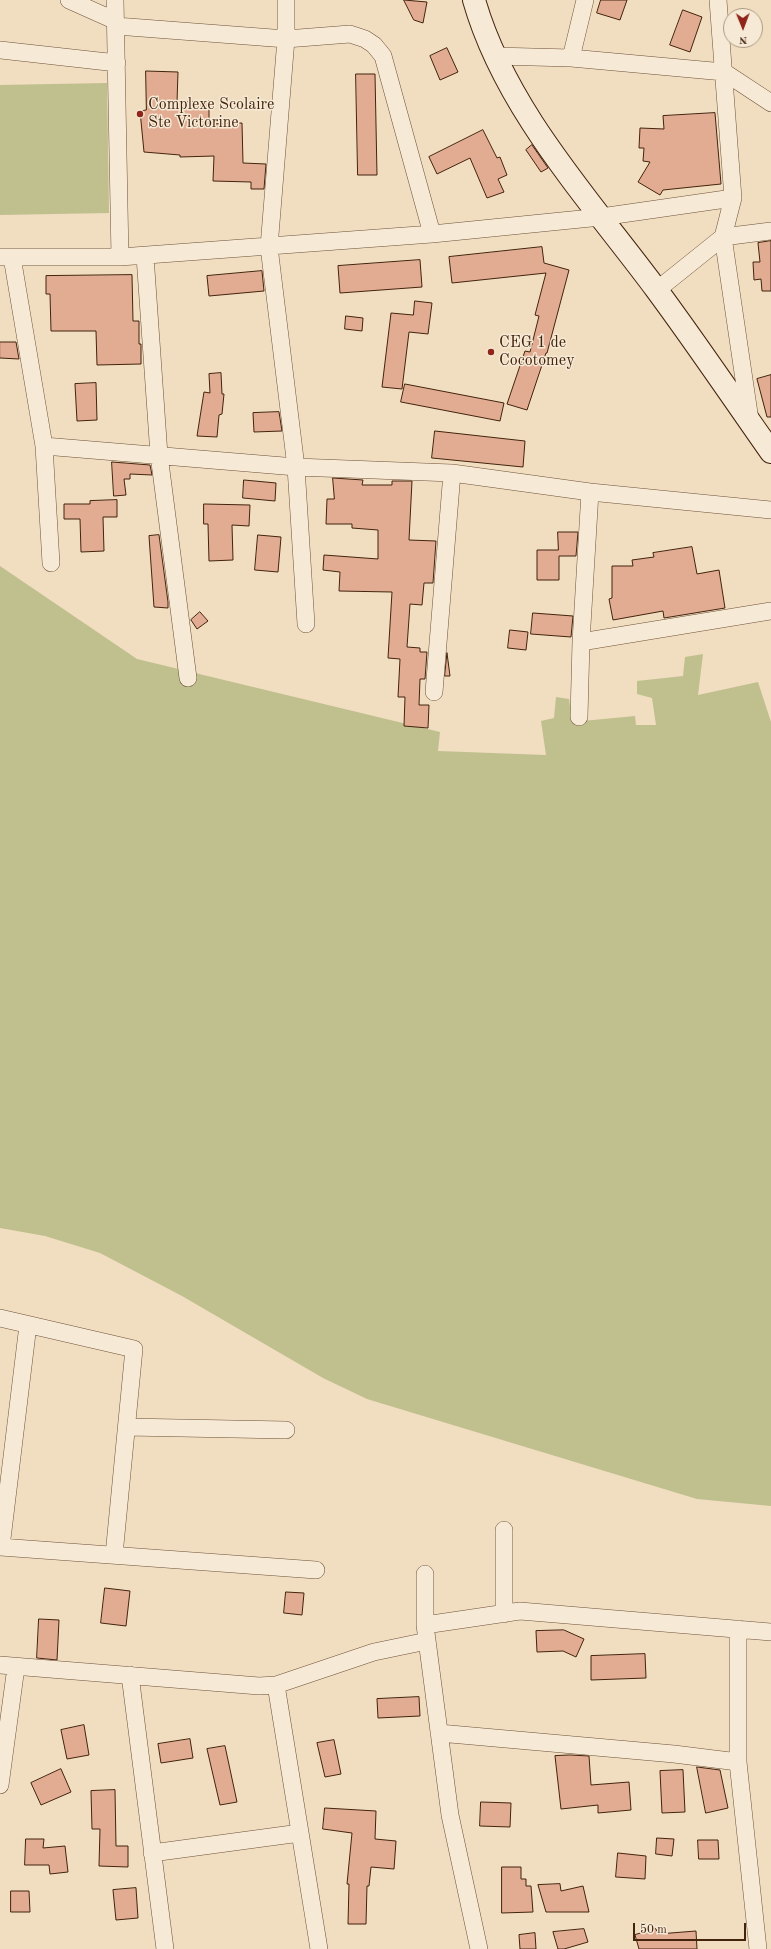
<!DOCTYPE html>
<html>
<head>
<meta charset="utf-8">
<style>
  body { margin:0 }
  #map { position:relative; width:771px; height:1949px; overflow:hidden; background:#f1ddc0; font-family:"Old Standard TT",serif }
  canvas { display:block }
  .north { position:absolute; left:723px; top:8px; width:40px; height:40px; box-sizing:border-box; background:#f6e9d6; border:1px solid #ae9a85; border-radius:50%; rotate:179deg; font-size:11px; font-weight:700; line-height:16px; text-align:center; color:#42230c }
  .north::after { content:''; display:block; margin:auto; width:14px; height:18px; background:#8f2418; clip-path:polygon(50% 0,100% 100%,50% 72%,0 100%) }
  .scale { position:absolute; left:633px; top:1923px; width:113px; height:18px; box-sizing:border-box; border:2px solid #42230c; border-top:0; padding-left:5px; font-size:12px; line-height:14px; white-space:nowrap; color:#42230c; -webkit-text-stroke:3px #f6e9d6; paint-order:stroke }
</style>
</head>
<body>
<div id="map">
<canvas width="771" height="1949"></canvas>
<div class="north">N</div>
<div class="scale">50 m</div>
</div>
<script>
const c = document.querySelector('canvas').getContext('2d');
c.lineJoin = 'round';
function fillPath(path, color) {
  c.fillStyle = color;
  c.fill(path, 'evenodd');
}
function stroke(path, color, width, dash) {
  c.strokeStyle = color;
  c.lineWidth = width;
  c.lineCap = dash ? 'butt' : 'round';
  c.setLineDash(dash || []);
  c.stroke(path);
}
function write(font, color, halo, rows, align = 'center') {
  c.font = font + ' "Old Standard TT",serif';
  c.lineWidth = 3;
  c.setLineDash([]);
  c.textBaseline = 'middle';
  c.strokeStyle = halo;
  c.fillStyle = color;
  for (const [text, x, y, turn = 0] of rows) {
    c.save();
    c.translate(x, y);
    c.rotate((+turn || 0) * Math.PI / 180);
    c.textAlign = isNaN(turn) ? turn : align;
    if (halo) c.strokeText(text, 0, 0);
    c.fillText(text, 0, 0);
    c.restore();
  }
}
fillPath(new Path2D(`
  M107,83L109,213L0,215V85Z
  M0,566L137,659L440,732L438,751L546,755L541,721L554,718L556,697L569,699L572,722L635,716L636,725H656L652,698L637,694V681L683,676L685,657L703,654L698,695L758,682L771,722V1506L697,1499L367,1399L323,1378L182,1296L100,1253L45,1236L0,1228Z`), '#c0bf8e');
const building = new Path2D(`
  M404,0L427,2L423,23L414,20Z
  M601,0H627L620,20L597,13Z
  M683,10L702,17L690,52L670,45Z
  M447,48L458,72L440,80L430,56Z
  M146,71L178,72L177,102L209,101V124L242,123L243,163L266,164L264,189H251V182L213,181L214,156L180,157V155L144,152L140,111L146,110Z
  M356,74H375L377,175H358Z
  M715,113L721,184L663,190L660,195L638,182L650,162L643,161L644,148H639L640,128L664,129L663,116Z
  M483,130L497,158L500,157L507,175L498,179L504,192L487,198L470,158L437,174L429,157Z
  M532,145L548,168L541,172L526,150Z
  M771,241V291H762L761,279L754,280L753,262H760L758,243Z
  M542,247L544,263L569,270L547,353H546L527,410L507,404L525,351L530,352L539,316L535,315L546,273L452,283L449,257Z
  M420,260L422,287L340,293L338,266Z
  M262,271L264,291L209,296L207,276Z
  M132,275L133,321H139V344H141V364L97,365L96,331H51L50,294H46V276Z
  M415,301L432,303L428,334L409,332L402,389L382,387L391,313L413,315Z
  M346,316L363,318L362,331L345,329Z
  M0,342H16L19,359L0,358Z
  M221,373L222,394H224L222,414L219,415L217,437L197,436L204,392L210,393L209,374Z
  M771,375V417H767L757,379Z
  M96,383L97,420L77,421L75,384Z
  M405,384L504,403L500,421L401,402Z
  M279,412L282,431L254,432L253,413Z
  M435,431L525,441L523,467L432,458Z
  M112,462L150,465L152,475L130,474V479H124L126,495L114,496Z
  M333,478L363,480L362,485H392V481H412L409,540L436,541L433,583H424L422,605L410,604L407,647L420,648V652H427L425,679H420L419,705H429L428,728L404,726L405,697H398L400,659L388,658L392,592L339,591L340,572L323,570L324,555L378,559V530L352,528V524H326L327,499H334Z
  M244,480L276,483L275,501L243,498Z
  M117,500V517H103L104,551L81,552L80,519H64V504H90V501Z
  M204,504L250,505L249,526L232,525L233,560L209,561L208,524H204Z
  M558,532H578L576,556H559V580H537V550H558Z
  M159,535L168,602V608L154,607L149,536Z
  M258,535L281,537L278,572L255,570Z
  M692,547L697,574L719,570L725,608L664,618L663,611L613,620L609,599L612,598V566H633L632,560L654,557L653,553Z
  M200,612L208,621L197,629L191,620Z
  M533,613L573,616L571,637L531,634Z
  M510,630L528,632L526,650L508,648Z
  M447,653L450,676H445Z
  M105,1588L130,1591L126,1626L101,1623Z
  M286,1592L304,1593L302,1615L284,1613Z
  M39,1619L59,1620L57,1660L37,1658Z
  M564,1630L584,1639L576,1657L563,1651L537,1652L536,1631Z
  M645,1654L646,1678L591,1680V1656Z
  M419,1697L420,1716L378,1718L377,1699Z
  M84,1725L89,1755L67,1759L61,1730Z
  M190,1739L193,1758L161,1763L158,1744Z
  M334,1740L341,1774L325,1777L317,1743Z
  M225,1746L237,1802L220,1805L207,1749Z
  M570,1755L589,1756L591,1785L629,1782L631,1810L598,1813V1805L561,1809L555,1756Z
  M697,1767L720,1770L728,1808L706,1813Z
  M61,1769L71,1792L41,1805L31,1783Z
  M683,1770L685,1812L662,1813L660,1771Z
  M115,1790L116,1846H128V1867L99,1866L100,1829H92L91,1791Z
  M481,1802L511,1803L510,1827L480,1826Z
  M325,1808L376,1811L375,1839L396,1841L394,1869L371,1867L369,1886H367L366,1924H348L349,1884H347L352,1833L323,1829Z
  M657,1838L674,1839L672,1856L656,1854Z
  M26,1839H44L43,1848L65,1846L68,1872L50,1874L49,1865H25Z
  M698,1840H718L719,1859H699Z
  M618,1853L646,1856L645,1879L616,1877Z
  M502,1867H521V1879H526V1886H531L533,1912L502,1913Z
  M560,1884L561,1891L583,1886L589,1912H546L538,1885Z
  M136,1888L138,1918L116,1920L113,1890Z
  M11,1891H29L30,1912H11Z
  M584,1929L588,1942L564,1949H558L553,1932Z
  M656,1929L658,1934L696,1931L697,1949H639L635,1935Z
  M535,1933L536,1949H520L519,1935Z`);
fillPath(building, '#e2ac93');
stroke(building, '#42230c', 1);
const street = new Path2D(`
  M69,0L116,21
  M115,0L120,257L432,234L601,217L733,198
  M286,0V39L269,247L296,467L306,624
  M718,0L733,198L723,237L750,420
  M116,26L286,39L350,34L365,39L374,45L383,56L432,234
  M0,50L117,63
  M495,56L571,58L724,72L771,103
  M571,58L585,0
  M145,256L159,455L188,678
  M1,257H120
  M12,257L44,446L51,563
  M657,290L723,237L771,231
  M44,446L296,467L452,473L590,492L771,510
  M581,642L771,611
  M434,692L452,473
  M579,717L581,642L590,492
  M0,1318L134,1349L114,1555
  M127,1427L286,1430
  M0,1547L316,1570
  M1,1547L28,1325
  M425,1574V1625L450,1815L479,1949
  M504,1614V1530
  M425,1625L520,1611L771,1632
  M738,1629V1762L758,1949
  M0,1665L259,1686L276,1685L374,1652L427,1641
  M130,1675L165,1949
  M276,1685L319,1949
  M439,1733L674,1754L738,1762
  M0,1785L16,1667
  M152,1853L300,1833`);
const secondary = new Path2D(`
  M474,0C505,109 590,200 656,289C696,343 733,398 771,452`);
stroke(street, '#6e5239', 18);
stroke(secondary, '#42230c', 24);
stroke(street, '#f6e9d6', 17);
stroke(secondary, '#f6e9d6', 22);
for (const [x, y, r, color] of [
  [140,114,4,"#8f2418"],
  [491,352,4,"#8f2418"]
]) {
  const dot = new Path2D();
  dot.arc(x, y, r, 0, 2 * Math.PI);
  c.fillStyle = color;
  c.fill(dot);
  stroke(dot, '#f6e9d6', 1.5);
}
write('16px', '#42230c', '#f6e9d6', [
  ["Complexe Scolaire",148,105],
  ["Ste Victorine",148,123],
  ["CEG 1 de",499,343],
  ["Cocotomey",499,361]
], 'left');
</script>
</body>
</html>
